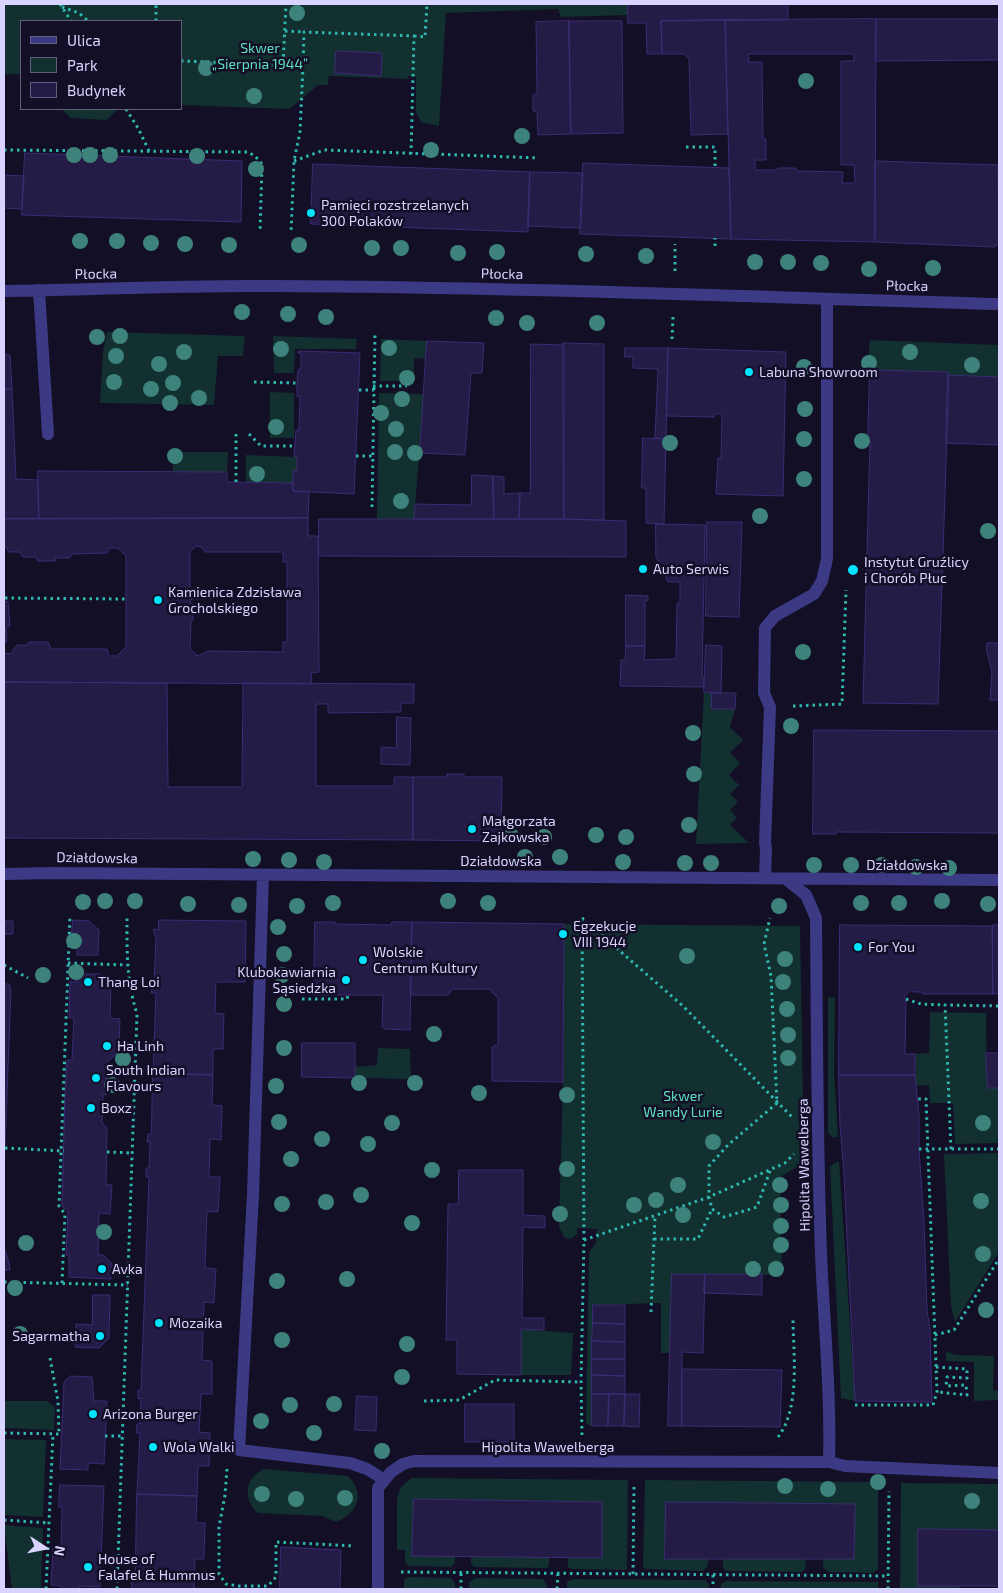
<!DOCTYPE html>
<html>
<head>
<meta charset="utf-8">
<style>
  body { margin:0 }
  #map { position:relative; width:1003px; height:1593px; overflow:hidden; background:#130f26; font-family:"Exo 2",sans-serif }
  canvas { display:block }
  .frame { position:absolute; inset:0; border:5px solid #d9d4ff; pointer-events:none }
  .legend { position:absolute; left:20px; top:20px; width:162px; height:90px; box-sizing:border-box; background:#130f26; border:1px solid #625e7d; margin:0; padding:6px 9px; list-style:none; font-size:15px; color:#d9d4ff }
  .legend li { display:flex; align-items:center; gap:10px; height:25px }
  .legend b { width:25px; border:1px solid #625e7d }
  .north { position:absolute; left:20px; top:1523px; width:50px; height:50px; -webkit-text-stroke:4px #130f26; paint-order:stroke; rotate:101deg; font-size:14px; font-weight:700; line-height:20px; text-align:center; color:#d9d4ff }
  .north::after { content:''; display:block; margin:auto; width:18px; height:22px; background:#d9d4ff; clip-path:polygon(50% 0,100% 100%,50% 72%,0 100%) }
</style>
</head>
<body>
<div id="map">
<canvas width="1003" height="1593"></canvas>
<div class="frame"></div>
<ul class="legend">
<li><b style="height:6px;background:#3d3a85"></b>Ulica</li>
<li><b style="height:14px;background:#12302f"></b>Park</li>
<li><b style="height:14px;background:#241b47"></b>Budynek</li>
</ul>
<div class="north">N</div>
</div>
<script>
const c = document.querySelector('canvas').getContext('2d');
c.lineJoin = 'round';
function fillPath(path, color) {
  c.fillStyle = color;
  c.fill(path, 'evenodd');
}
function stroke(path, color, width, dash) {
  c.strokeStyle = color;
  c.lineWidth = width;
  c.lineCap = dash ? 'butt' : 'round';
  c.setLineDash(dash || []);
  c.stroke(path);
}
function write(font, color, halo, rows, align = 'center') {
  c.font = font + ' "Exo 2",sans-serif';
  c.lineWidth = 5;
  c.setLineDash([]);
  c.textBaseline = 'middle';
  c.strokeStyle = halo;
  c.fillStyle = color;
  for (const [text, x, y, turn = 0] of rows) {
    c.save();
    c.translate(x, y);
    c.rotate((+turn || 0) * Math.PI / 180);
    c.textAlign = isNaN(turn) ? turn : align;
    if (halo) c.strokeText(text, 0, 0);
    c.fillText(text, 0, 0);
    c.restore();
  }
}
fillPath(new Path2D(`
  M4,4H628V15L561,17L558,9L446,13L439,126L421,122L416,112V77L408,76V79L329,76L328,85H318L289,109L181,105V21H21V74H4Z
  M61,109H118L107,120L71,118Z
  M107,332L245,336L243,356H218L214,405L100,403L103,351Z
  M273,336L357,339L356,349H295L294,373H274Z
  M381,339L427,341L426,359L414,358V381H380Z
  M870,340L999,345V377L948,375V372L867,371Z
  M270,392L294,393V438H270Z
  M379,393L424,394L414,519H377Z
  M173,452H228L227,472L173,471Z
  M246,455L297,457V471L293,483L246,482Z
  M704,692L712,693V709H735L730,727L743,740L730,753L740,763L729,775L739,785L730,794L738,802L730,810L737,818L730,825L749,843L696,844Z
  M564,924L800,926L804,1163L780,1177L782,1275L672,1274L670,1353H661V1303L593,1305L592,1426L586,1424L589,1252L596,1243L597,1229L577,1228V1234L571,1239L565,1238L559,1227L563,1082Z
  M828,997L835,998L834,1073L838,1137H832L828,1132Z
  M930,1012L986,1013L987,1088H999V1143L955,1144L953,1103H930L929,1085L916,1086L915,1054L929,1053Z
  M378,1048L410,1049L411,1079L355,1078V1067L377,1065Z
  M999,1153V1252L955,1322L951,1306L944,1154Z
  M839,1161L855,1401L841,1398L830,1166Z
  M521,1329L573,1333L571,1375H521Z
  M946,1351L955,1355L994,1356L993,1390L999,1391V1400L974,1401V1362L946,1361Z
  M4,1401H47L55,1407L54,1430L4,1428Z
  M4,1439L46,1440L43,1517L4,1515Z
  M263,1469L348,1476C366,1494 358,1513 336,1522L322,1516L258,1513C249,1507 244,1491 251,1480C254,1475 259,1472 263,1469Z
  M412,1478L628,1480L627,1569L625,1570L572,1569L568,1567V1558H602V1502L414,1499L413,1556H455V1563L451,1567L410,1566L405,1563V1550H397V1499L401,1487Z
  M645,1480L878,1482V1569L873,1573L828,1572L823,1567V1559H854L855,1504L667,1502L665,1558L708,1559V1566L703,1571L646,1569L643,1568Z
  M901,1483L999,1484V1530L918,1529V1585L959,1586V1589H900Z
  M4,1525L43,1528L41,1589H12Z
  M471,1557H549V1565L547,1568L475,1567L471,1564Z
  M723,1559H805L806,1568L802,1572L725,1571L723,1567Z
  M408,1577L451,1578L455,1583V1589H404V1580Z
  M475,1578L543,1579L547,1585V1589H469V1582Z
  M573,1579L705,1580L709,1584V1589H567V1582Z
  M726,1581L878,1582V1589H721V1584Z`), '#12302f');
const building = new Path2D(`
  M628,4H788V20L661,21L662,54H647L646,23H628Z
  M876,19L875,242L731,239L725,20ZM749,54H854V61H841V165H854L855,183H842L843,172L798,171L795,168H778L776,170H755V160H766V139H763L762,62H749Z
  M876,19H999V60L876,61Z
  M725,20L728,134L691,135L689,59L684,54H662L661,21Z
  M569,21L571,134L538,135L537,112L533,111V95L537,93L536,22Z
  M569,21H622L623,133L571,134Z
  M336,51L382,53L381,76L335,73Z
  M25,153L242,161L241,222L22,215Z
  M875,161L998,165L999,245H995V247L875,242Z
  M583,163L729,168L731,239L580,234Z
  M313,164L530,172L528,232L311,224Z
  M530,172L583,173L581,228L528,226Z
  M4,175L24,176L22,209L4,208Z
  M427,341L484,343L482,373H471L465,455L420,453Z
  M563,343L604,344V520L564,519Z
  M531,344L564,345V519H519L520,493H530Z
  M625,348H668L666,439L655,438L658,369L633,368V357H625Z
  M668,348L786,352L783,496L716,494L718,458H721L722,414H714V417L667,416Z
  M299,351L360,353L354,494L293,491V471H297V457L294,456L296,430H299L300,396L297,397V383L298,370L301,369V353H298Z
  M4,355H10L12,389H4Z
  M870,370L949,372L938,704L863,703L870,441H868Z
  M948,375L999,377V445L946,443Z
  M4,389H12L16,479L38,480L39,519H4Z
  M643,438L666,439L664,524L646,523V488H642Z
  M38,471L227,472V482L293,483V491L309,492L308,518L39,519Z
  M472,475L493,476L494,519H414L415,504L471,505Z
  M493,476L504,477V494L520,493L519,519H494Z
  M308,518V536H318L319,672L311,673L312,684L4,682V654L13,653V650L17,645H27L29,642H48L51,649H107L109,656H117L126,647V556L118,548H109L107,553L73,554L69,558H55V561H38L36,557H23L20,552H9L6,547H4V519ZM197,546L203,548L205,552H283V562H287V642H283V652L208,651L198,656L190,649L191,622L193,620V604L190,602V552Z
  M319,519H564L626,521V557L319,556Z
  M707,522H742L739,617L706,616Z
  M656,524L705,525L702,678H704V687L620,686L621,660H625L626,646H645L644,660L676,659L677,603H680V582H668L656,557Z
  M4,582L5,601L8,602L10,626L6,628L7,641L4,644Z
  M626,595L648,596V600L645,601V646H626Z
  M987,643H999V700H990L992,672L987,653Z
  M706,645L722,646L721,693L704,692Z
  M4,682L167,683L168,787H242L243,683L414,684V703H401V712L328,713V704H316V786H394V777H413V840L4,838Z
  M712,693H736L735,709H712Z
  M397,717L411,718L410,765L381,764V747L396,748Z
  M814,730L999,731V833L836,832V834H813Z
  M447,774H464V777H502L501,841L413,840V777H447Z
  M73,920L89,921L99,930L98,955H77V934L72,933Z
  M159,920L246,921L245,982H216L215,1013L224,1014L223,1049H213V1075L153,1073L156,993H151L153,984H154L156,939L153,929L158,930Z
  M4,921H13V934H4Z
  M315,922H335V924L391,925L392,922H412L410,1030L385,1029L382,1027L383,995H314Z
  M412,922L564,924L563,1082L492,1081V1047L498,1044V998L489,989H452L448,995H411Z
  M840,925L992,926L993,994H923L921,992H913L911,990L904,997L906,999L905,1054H915V1075H839Z
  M993,925H999V994H993Z
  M77,974H101L100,983H111L110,1018L120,1019L119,1051L107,1063L106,1095L103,1094L102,1122L107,1128L106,1185H112L110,1214L99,1213L98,1255H103L112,1264L111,1279L69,1277V1255H66L68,1212L62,1206L65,1093L67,1060H72L74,1018H69L70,982H76Z
  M4,984H9L11,990L4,1173Z
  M302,1043H355V1078L302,1077Z
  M986,1053H999V1088H988Z
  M153,1073L213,1075L212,1105L222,1106L221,1140L210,1139L209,1177H220L218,1212L207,1211L205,1268L216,1269L214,1303L204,1302L202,1360L212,1361V1394H201L199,1432L210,1433L209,1466H198L197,1496L137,1494L140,1433H136L137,1424H140L141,1398L138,1399V1390H141L149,1177H146V1168H149L150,1142H147L148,1134H151Z
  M839,1075H915L919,1115V1149L924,1222L927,1310L930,1329L932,1402L855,1401L844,1175L840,1125Z
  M459,1170H523V1215L545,1216V1228L523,1227L522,1318H544V1330L521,1329V1375L457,1374V1340H446L448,1204H458Z
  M4,1247L9,1263L10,1270H4Z
  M672,1274H705L703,1353L682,1352V1426H668Z
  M705,1274H762V1295L704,1293Z
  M93,1295H110L109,1338L99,1348L75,1347L76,1324L92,1325Z
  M593,1305H625V1324L593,1323Z
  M593,1323L625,1324V1342L592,1341Z
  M592,1341L625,1342V1359H592Z
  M592,1359H625V1376L592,1375Z
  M682,1369L782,1370L780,1427L682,1426Z
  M592,1375L625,1376V1394H592Z
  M71,1376L92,1377L94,1401H107L104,1464L88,1463V1470L60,1469L64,1382Z
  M592,1394H609L608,1426H592Z
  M609,1394H625L624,1426H608Z
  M625,1394H640L639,1427L624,1426Z
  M357,1396L377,1397L376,1431L355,1430Z
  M465,1404H514V1442H465Z
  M60,1485L104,1486L100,1587L79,1586V1589H61V1586L51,1585L53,1548L61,1549L62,1508L59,1507Z
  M137,1494L197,1496L196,1523H205L204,1559H195L194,1588L222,1589H132L130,1573H135Z
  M414,1499L602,1502V1558L412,1556Z
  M666,1502L855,1504L854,1559H665Z
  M918,1529L999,1530V1586H918Z
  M281,1547L341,1550L340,1589H280Z`);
fillPath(building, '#241b47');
stroke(building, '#3b2d73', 1);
stroke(new Path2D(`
  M60,4L71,21
  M62,7L79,13L88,21
  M156,21V4
  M285,31L304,32
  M414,36L425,37L427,4
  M181,61L283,65L286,4
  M283,65L303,66L300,132L294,161L291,233
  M303,66L304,32L414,36L411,154
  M126,109L138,128L149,151
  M686,147H715V168
  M4,150L248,152L255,156L262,164L260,232
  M294,161L324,150L539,158
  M715,246V238
  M675,271V244
  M672,339L673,317
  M254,382L297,383
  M373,386H407
  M359,390H374
  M236,434V482
  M249,434L261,446H295
  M356,456H373
  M372,507L375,333
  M5,598L126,599
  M190,598L248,597
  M793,706L842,704L846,590
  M582,918L683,1006L794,1119
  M582,919L584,1240L581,1382L582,1437
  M68,963L127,965
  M4,965L28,978
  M302,999H347L348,995
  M906,999L921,1004L945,1005
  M5,1148L64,1151
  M919,1149H999
  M951,1149L945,1005L999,1006
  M107,1152L132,1153
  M770,1171L757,1207L724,1217L712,1209L709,1197V1166L728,1145L777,1103L771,976L764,944L770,918
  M654,1239H698L712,1209
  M584,1240L709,1197L785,1163L794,1154
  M4,1282L128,1285
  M62,1283L65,1214L59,1206L70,915
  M651,1312L655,1216
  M935,1335L954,1330L999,1259
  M50,1358L58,1401L59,1434
  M936,1367L967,1369V1378L947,1377L946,1386L966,1385L967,1395L937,1392
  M424,1401L459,1400L495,1380L581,1382
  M855,1405H933L937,1392L926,1099H917
  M4,1433L62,1434
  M105,1436H122
  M778,1437C801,1407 793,1353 793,1317
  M227,1469L225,1495L219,1527V1574L226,1584L239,1586H268L276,1577V1542L355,1546
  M4,1520L49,1523
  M401,1572L888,1576
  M633,1574L634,1485
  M713,1575V1589
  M46,1589L53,1434
  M117,1589L137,1014C126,979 127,952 127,915
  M461,1589V1572
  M557,1589L558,1573
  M888,1589L889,1491`), '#2fb8b0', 3, [2.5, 4]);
stroke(new Path2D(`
  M39,290L48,434
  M4,291C92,290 181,285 269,286C513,287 756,297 999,304
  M4,874L52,873L999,880
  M263,875L253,1195L239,1450L350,1463L367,1469L383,1479
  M765,878L766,848L765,843L770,707L764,693L765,628L775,616L814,594L822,581L827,559V299
  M829,1462L845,1466L999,1473
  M378,1589V1488L391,1472L403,1464L414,1461L829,1462C831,1393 824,1324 821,1254C817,1142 817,1030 816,918L806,895L786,879`), '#3d3a85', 12);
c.fillStyle = '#3d827b';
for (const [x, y] of [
  [297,13],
  [206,68],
  [806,81],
  [254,96],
  [522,136],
  [431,150],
  [74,155],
  [90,155],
  [110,155],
  [197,156],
  [256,169],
  [80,241],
  [117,241],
  [151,243],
  [185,244],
  [229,245],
  [299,245],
  [372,248],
  [401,248],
  [497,252],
  [458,253],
  [586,254],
  [646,256],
  [755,262],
  [788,262],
  [821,263],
  [933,268],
  [869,269],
  [242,312],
  [288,314],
  [326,317],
  [496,318],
  [527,323],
  [597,323],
  [120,336],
  [97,337],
  [389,348],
  [281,349],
  [184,352],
  [910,352],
  [116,356],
  [869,363],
  [159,364],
  [972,365],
  [804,367],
  [407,378],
  [114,382],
  [173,383],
  [151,389],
  [199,398],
  [402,399],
  [170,403],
  [805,409],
  [381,413],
  [276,427],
  [396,429],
  [804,439],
  [862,441],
  [670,443],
  [395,452],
  [415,453],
  [175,456],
  [257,474],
  [804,479],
  [401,501],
  [760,516],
  [988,531],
  [803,652],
  [791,726],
  [693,733],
  [694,774],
  [689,825],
  [596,835],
  [511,836],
  [544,837],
  [626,837],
  [525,857],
  [560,857],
  [253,859],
  [289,860],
  [324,862],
  [623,862],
  [685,863],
  [711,863],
  [814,865],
  [851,865],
  [882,865],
  [916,867],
  [949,868],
  [105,901],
  [135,901],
  [448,901],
  [942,901],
  [83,902],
  [333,903],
  [488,903],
  [861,903],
  [899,903],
  [188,904],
  [988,904],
  [239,905],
  [297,906],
  [779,906],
  [278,927],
  [74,941],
  [284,954],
  [687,956],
  [785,959],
  [76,972],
  [43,975],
  [282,975],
  [783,982],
  [284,1004],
  [787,1009],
  [434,1034],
  [788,1035],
  [284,1048],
  [788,1058],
  [123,1059],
  [359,1083],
  [415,1083],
  [112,1085],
  [276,1086],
  [479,1093],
  [567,1095],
  [279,1122],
  [392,1123],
  [983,1123],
  [322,1139],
  [713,1142],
  [368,1144],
  [291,1159],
  [567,1169],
  [432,1170],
  [678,1185],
  [780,1185],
  [361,1195],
  [656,1200],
  [981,1201],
  [326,1202],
  [282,1204],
  [634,1205],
  [781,1205],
  [560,1214],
  [683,1215],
  [412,1223],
  [781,1226],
  [104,1232],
  [26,1243],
  [781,1245],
  [983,1254],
  [753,1269],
  [776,1269],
  [347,1279],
  [277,1281],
  [15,1288],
  [986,1310],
  [20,1334],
  [282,1340],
  [407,1344],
  [402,1377],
  [334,1404],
  [290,1405],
  [261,1421],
  [314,1433],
  [382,1451],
  [878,1482],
  [785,1486],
  [828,1489],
  [262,1494],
  [345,1498],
  [296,1499],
  [972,1501]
]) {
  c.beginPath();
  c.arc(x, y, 8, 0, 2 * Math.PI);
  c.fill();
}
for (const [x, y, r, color] of [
  [311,213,5,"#00e5ff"],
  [749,372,5,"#00e5ff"],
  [643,569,5,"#00e5ff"],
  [853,570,6,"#00e5ff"],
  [158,600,5,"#00e5ff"],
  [472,829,5,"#00e5ff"],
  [563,934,5,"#00e5ff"],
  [858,947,5,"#00e5ff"],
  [363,960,5,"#00e5ff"],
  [346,980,5,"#00e5ff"],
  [88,982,5,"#00e5ff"],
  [107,1046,5,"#00e5ff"],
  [96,1078,5,"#00e5ff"],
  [91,1108,5,"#00e5ff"],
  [102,1269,5,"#00e5ff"],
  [159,1323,5,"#00e5ff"],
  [100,1336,5,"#00e5ff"],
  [93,1414,5,"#00e5ff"],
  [153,1447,5,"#00e5ff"],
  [88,1567,5,"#00e5ff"]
]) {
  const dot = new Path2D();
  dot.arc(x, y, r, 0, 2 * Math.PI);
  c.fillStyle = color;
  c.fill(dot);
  stroke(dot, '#130f26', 2);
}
write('14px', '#5fe0c0', '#130f26', [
  ["Skwer",260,48],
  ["„Sierpnia 1944”",260,64],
  ["Skwer",683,1096],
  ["Wandy Lurie",683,1112]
]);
write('14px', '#d9d4ff', '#130f26', [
  ["Pamięci rozstrzelanych",321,205],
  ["300 Polaków",321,221],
  ["Labuna Showroom",759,372],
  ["Instytut Gruźlicy",864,562],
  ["i Chorób Płuc",864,578],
  ["Auto Serwis",653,569],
  ["Kamienica Zdzisława",168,592],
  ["Grocholskiego",168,608],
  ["Małgorzata",482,821],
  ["Zajkowska",482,837],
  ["Egzekucje",573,926],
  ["VIII 1944",573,942],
  ["For You",868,947],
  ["Wolskie",373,952],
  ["Centrum Kultury",373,968],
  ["Klubokawiarnia",336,972,"right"],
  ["Sąsiedzka",336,988,"right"],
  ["Thang Loi",98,982],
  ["Ha Linh",117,1046],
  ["South Indian",106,1070],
  ["Flavours",106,1086],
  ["Boxz",101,1108],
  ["Avka",112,1269],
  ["Mozaika",169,1323],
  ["Sagarmatha",90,1336,"right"],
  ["Arizona Burger",103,1414],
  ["Wola Walki",163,1447],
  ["House of",98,1559],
  ["Falafel & Hummus",98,1575]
], 'left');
write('14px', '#d9d4ff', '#130f26', [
  ["Płocka",96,274,-1],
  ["Płocka",502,274,1],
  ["Płocka",907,286,1],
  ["Działdowska",97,858,1],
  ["Działdowska",501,861],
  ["Działdowska",907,865],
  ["Hipolita Wawelberga",804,1165,-91],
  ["Hipolita Wawelberga",548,1447]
]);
</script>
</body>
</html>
